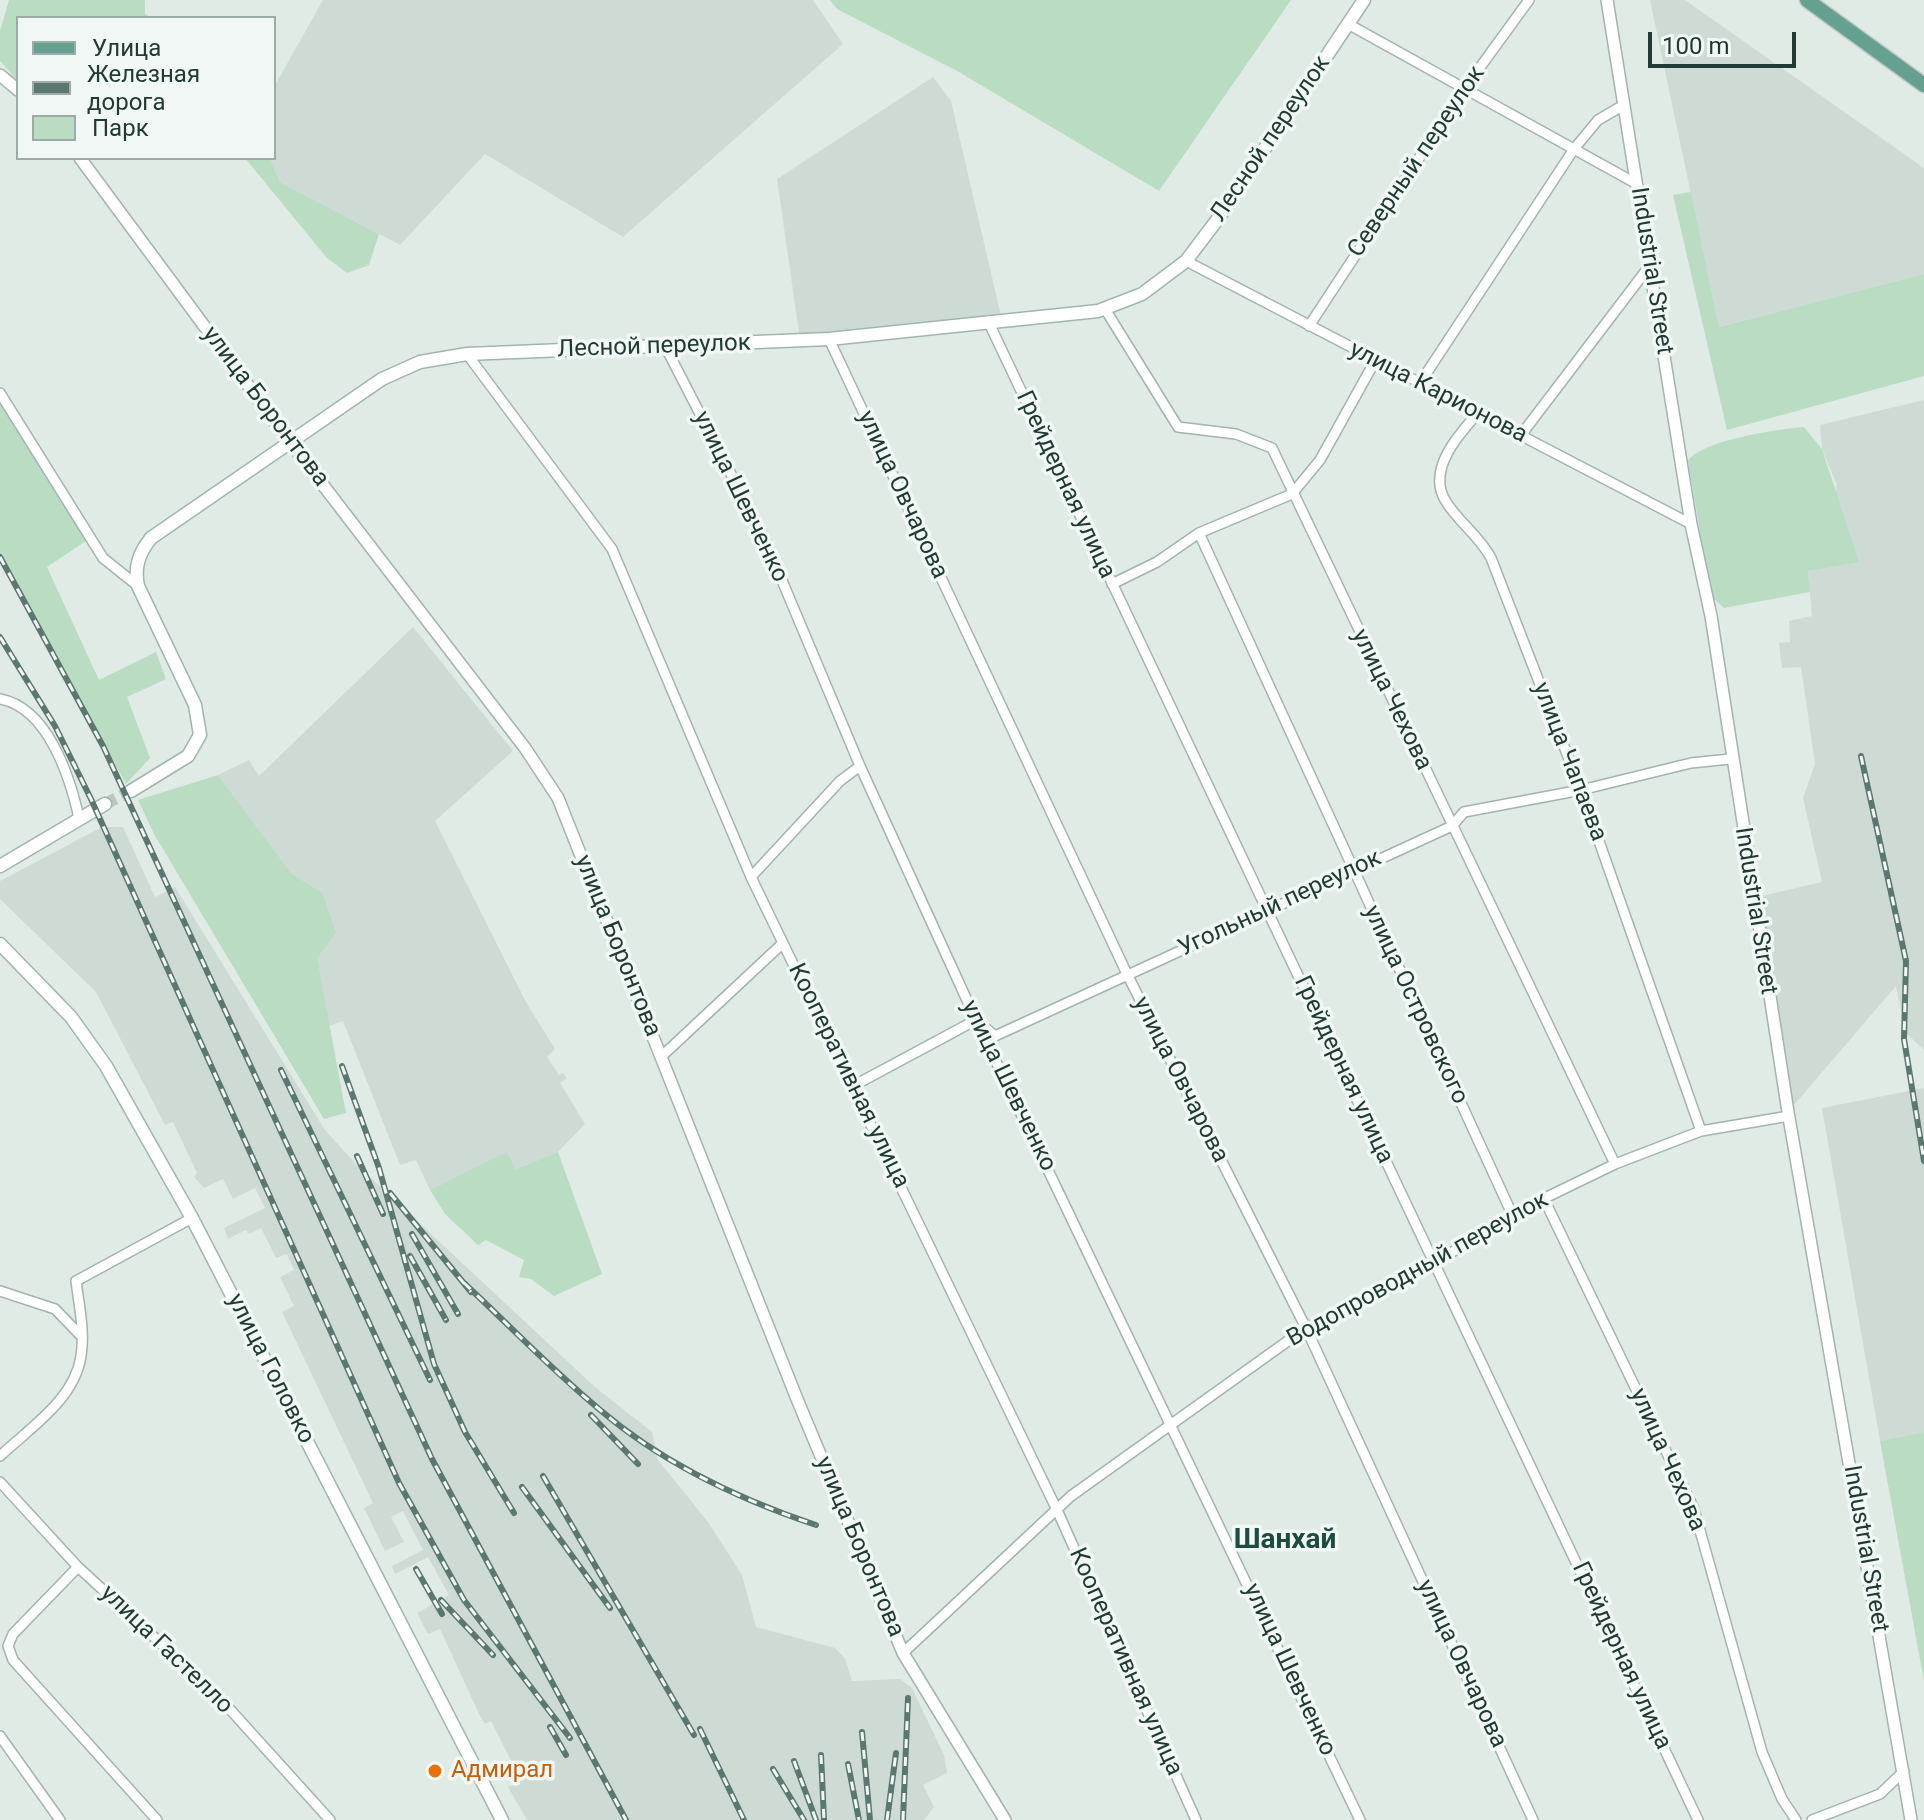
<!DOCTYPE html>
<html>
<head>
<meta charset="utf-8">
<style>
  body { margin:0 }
  #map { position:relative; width:1924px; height:1820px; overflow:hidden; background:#e0ebe6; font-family:Roboto,sans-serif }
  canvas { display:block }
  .legend { position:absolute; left:16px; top:16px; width:260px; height:144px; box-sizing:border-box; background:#f1f7f4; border:2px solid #9eaca7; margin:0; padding:10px 14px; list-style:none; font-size:24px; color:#213b34 }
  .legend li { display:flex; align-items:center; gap:16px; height:40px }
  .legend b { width:40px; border:2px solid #9eaca7 }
  .scale { position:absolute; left:1648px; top:32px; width:148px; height:36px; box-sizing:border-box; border:4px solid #213b34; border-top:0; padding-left:10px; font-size:24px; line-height:28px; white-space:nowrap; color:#213b34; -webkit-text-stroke:6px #f1f7f4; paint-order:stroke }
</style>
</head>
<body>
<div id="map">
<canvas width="1924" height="1820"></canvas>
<ul class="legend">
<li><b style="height:10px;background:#65a091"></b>Улица</li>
<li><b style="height:10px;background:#5b776f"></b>Железная дорога</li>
<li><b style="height:22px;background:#b9dcc3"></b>Парк</li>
</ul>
<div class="scale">100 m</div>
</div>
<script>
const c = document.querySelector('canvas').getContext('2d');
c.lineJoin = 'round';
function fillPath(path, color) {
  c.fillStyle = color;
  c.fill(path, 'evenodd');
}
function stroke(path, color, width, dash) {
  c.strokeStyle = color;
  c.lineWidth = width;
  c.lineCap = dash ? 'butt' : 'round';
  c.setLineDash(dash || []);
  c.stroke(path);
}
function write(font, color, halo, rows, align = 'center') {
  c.font = font + ' Roboto,sans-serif';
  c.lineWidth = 7;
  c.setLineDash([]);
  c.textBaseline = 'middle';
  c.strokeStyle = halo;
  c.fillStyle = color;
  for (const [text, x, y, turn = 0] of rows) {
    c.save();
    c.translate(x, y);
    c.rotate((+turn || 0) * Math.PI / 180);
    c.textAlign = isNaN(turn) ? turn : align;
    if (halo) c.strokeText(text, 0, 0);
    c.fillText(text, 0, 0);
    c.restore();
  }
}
fillPath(new Path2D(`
  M323,0H813L843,44L623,237L485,154L400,245L280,182L270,158H274V87Z
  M1650,0H1685L1924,168V274L1719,327Z
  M933,77L951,101L1002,320L800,340L777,179Z
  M1924,400V1050L1906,1033L1896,986L1788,1112L1753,898L1822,882L1803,798L1815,764L1801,667L1782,668L1779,643L1790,642L1789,621L1812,616L1808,571L1837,485L1822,449L1820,425Z
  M413,627L513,751L435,821L526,1002L555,1049L547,1057L559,1075L563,1073L567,1078L560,1083L585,1124L558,1152L516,1169L507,1153L430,1190L416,1160L400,1165L343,1021L328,1026L316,958L322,892L292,874L218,775L249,760L259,776Z
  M102,827H123L155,897L175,887L325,1130L356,1164L595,1387L652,1432L658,1460L708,1522L742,1575L756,1627L835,1648L845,1658L852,1681L900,1679L912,1688L944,1755L947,1773L923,1785L934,1807L924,1820H527L508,1787L521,1781L491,1721L485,1724L480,1716L440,1629L428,1634L417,1613L449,1595L428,1557L395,1574L392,1566L423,1550L403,1511L391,1517L404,1542L385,1551L364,1508L373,1503L282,1312L294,1306L280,1277L294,1270L287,1254L276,1258L261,1228L249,1234L246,1230L228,1239L224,1228L265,1208L255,1188L233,1199L223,1179L204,1188L194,1177L197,1173L173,1122L165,1125L96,992L0,899V881Z
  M1924,1088V1432L1880,1441L1822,1108Z`), '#cedbd5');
fillPath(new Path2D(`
  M9,0H145V14L151,18H18V81L0,61V31Z
  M830,0H1291L1159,191L959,72L837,9Z
  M245,158H270L280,182L379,234L369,265L347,273L327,258Z
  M1691,192L1719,327L1924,274V376L1727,430L1673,195Z
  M0,393L92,537L47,567L99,680L156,652L166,679L127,697L150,758L126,784L0,553Z
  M1804,427L1822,449L1859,562L1808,571L1810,592L1724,608L1711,596L1688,461C1701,440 1780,429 1804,427Z
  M218,775L292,874L322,892L336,933L317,958L346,1113L324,1119L154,834L138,800Z
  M507,1152L516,1169L558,1152L602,1274L554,1296L531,1279L519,1277L524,1260L486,1240L478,1245L445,1214L430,1190Z
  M1924,1432V1681L1880,1441Z`), '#b9dcc3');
stroke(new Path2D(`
  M105,804L131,791`), '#bac8c2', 12, [12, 6]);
const minor = new Path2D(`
  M1348,24L1637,184
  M1186,261L1691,524
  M1105,309L1178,427L1236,434L1272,448L1615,1164
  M988,321L1698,1820
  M1309,326L1465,88L1529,0
  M829,339L1127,974L1306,1328L1533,1820
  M666,348L765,540L860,766L976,1020L1360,1820
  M467,354L612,549L751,877L1057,1510L1196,1820
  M1420,383L1574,149L1598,120L1622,106
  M0,393L103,558L138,586
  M1478,413C1459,434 1427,469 1445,500C1457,521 1479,535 1491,558L1581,790L1701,1131
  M1521,435L1651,264
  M1199,533L1512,1214
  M1112,584L1157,562L1199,533L1292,494L1320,460L1375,361
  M0,699C48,708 70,777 79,818
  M751,877L840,781L860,766
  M662,1056L783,943
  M853,1086L976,1020L995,1036L1452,826L1464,812L1581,790L1691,763L1730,759
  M1544,1199L1694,1509L1762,1752L1782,1799L1796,1820
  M0,1291L55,1309L82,1337
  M0,1456C30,1428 75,1399 81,1356C85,1332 79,1305 76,1281L192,1218
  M0,1482L78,1567L217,1695L330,1820
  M78,1567L13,1634L8,1646L13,1660L157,1820
  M903,1653L1071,1496L1306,1328L1435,1263L1512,1214L1615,1164L1701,1131L1789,1116
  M0,1736L60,1820
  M1812,1820L1880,1794L1904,1771`);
const tertiary = new Path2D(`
  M1607,0L1691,524L1711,616L1788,1112L1911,1820
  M0,75L18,90
  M80,158L290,442L525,748L558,798L797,1399L903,1653L1005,1820`);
const secondary = new Path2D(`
  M131,791L188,756L200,735L195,705L138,586C134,567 139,553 151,538L382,379L420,362L467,354L829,339L1098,311L1142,294L1186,261L1217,220L1364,0
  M0,866L105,804
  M0,944L71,1017L106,1066L192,1218L502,1820`);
const primary = new Path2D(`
  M1807,0L1924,85`);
stroke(minor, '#a3b3ad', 12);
stroke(tertiary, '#a3b3ad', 14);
stroke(secondary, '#9fb6ae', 15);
stroke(primary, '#c1c8c6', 17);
stroke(minor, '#fff', 9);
stroke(tertiary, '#fff', 11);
stroke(secondary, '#fff', 12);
stroke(primary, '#65a091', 14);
const rail = new Path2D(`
  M0,557L103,746L432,1459L626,1820
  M0,637L55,726L91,799L399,1483L464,1600L570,1738
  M1861,756L1906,961L1904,1039L1924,1161
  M342,1066L379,1168L434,1364L465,1432L514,1513
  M281,1070L430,1380
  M357,1156L383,1214
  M390,1193L471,1292
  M412,1234L458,1314
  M410,1256L446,1320
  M464,1283C509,1325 552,1370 599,1409C662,1463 738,1499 816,1525
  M591,1415L638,1464
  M543,1476L694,1735
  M522,1487L610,1608
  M416,1569L442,1614
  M441,1600L493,1655
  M550,1727L566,1755
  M700,1729L744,1820
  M862,1732L870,1820
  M821,1755L824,1820
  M794,1761L816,1820
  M848,1764L859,1820
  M773,1769L804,1820
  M887,1820L896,1753
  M903,1820L908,1698`);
stroke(rail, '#5b776f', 6);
stroke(rail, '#f1f7f4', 3, [9]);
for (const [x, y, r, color] of [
  [435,1771,8,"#e8710a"]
]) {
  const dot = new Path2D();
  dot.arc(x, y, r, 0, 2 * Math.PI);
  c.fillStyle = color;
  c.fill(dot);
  stroke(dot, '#f1f7f4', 3);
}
write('24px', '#213b34', '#f1f7f4', [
  ["Лесной переулок",1271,139,-56],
  ["Северный переулок",1417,162,-56],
  ["Industrial Street",1651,271,81],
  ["Лесной переулок",654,347,-2],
  ["улица Карионова",1438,393,27],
  ["улица Боронтова",265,407,53],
  ["Грейдерная улица",1065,485,65],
  ["улица Овчарова",902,495,65],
  ["улица Шевченко",740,497,64],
  ["улица Чехова",1391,700,64],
  ["улица Чапаева",1569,762,69],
  ["Угольный переулок",1280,904,-25],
  ["Industrial Street",1755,911,81],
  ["улица Боронтова",617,946,68],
  ["улица Островского",1415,1005,65],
  ["Грейдерная улица",1343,1070,65],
  ["Кооперативная улица",848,1076,64],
  ["улица Овчарова",1180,1080,63],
  ["улица Шевченко",1008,1086,64],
  ["Водопроводный переулок",1418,1270,-29],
  ["улица Головко",270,1369,63],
  ["улица Чехова",1667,1460,66],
  ["улица Боронтова",859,1547,67],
  ["Industrial Street",1865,1549,80],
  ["улица Гастелло",166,1650,44],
  ["Грейдерная улица",1621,1656,65],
  ["Кооперативная улица",1125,1662,66],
  ["улица Овчарова",1461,1664,65],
  ["улица Шевченко",1289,1670,65]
]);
write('24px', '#c56008', '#f1f7f4', [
  ["Адмирал",451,1771]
], 'left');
write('bold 28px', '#1e4c41', '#f1f7f4', [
  ["Шанхай",1285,1541]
]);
</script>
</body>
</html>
